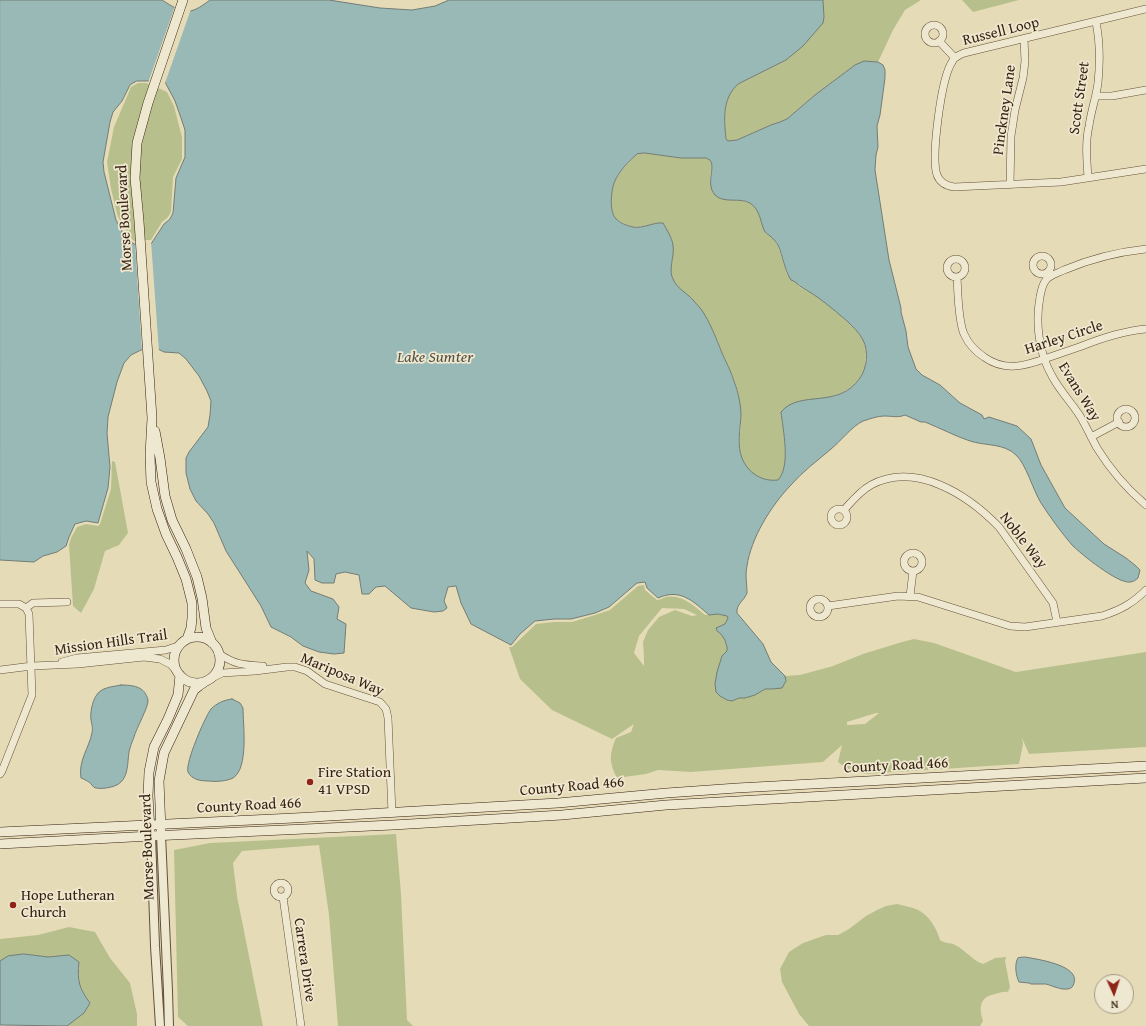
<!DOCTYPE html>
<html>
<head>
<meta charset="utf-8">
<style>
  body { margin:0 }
  #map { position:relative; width:1146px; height:1026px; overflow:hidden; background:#e6dbb7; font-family:"Gentium Book Plus",serif }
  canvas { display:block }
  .north { position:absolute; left:1094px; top:974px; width:40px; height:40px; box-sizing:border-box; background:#efe8d0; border:1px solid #a59884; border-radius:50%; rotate:177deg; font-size:11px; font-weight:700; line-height:16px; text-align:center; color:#372111 }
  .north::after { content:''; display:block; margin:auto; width:14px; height:18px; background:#8f2418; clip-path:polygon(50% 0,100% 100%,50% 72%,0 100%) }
</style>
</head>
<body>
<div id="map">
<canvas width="1146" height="1026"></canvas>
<div class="north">N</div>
</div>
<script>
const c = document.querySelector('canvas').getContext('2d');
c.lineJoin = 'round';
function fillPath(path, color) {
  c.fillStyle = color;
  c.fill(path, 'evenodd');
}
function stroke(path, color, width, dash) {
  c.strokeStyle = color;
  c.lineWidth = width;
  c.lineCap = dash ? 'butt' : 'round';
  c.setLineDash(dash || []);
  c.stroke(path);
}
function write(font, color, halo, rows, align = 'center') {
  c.font = font + ' "Gentium Book Plus",serif';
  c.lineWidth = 3.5;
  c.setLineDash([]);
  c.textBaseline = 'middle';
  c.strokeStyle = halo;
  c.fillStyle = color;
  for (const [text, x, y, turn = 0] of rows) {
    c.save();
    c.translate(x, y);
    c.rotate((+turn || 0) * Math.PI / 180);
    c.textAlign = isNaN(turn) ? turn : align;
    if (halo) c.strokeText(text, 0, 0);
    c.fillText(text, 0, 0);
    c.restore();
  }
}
fillPath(new Path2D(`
  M823,0H921L905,10L893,30L878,62L872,61L855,65L815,95L787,119L780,122L771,125L737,140L728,141L726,139C724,119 722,99 738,84L786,60L812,35L822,23L824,17Z
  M962,0H1019L973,12Z
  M138,83H146L151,85L135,142L137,241H134L132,239L118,217L111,189L107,162L114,127L131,87Z
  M156,87L167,92L174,106L182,137V159L173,177L171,212L168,217L162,222L151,240H143L138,178L140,143Z
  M645,153L681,158H706L710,160C714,165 710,172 710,179C710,185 712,189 715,194L735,200L743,201L750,203L756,208L760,215L766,233L773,238L778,246L787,274L797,283L799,287L814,294L833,308L859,333L864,341L866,351L865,368L860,378L852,387L842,393L830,397L818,399L781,412C783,430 791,466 778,480C769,481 759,479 752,473C733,455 742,435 741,413C740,402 738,390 734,380C731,371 727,363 723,355C717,340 711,324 702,311C694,299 679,291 673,280C669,272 671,264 673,256L646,226C636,228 630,227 622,222C621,222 617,220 616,219C609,212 611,192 614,183C619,172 628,163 637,154Z
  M112,461L115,462L128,533L119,545L105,551L94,589L81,613L73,606L69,545L71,538L77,527L86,524L98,526L100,524L111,489Z
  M644,585L645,590L657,600C660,600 662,598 666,597C682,594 694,606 705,615L718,614L727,616L728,618L725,624L716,628L717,631L721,634L725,640L727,647V651L722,656L720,696L727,700L732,701L739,698L755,695L765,689H772L784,685L786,681L785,676L800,675L833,666L863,654L902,642L914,639L934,643L1016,672L1146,652V747L1029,754L1022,738L1023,744L1019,764L865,774L846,768L838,762L842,745L823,762L691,772L658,770L646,774L617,778C609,763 609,754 616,738L631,732L634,724L612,739L552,710L520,679L509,647H512L536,624L554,622H572L595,615L610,610L638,586ZM662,608L684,609L697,615L692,616L675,610L659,617L648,630L643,642L644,658V666L634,653L639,636ZM876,713H879L865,724L847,725V722Z
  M396,834L401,894L407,1020L413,1026H338L329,915L319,845L242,851L233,863L237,896L263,1026H188L178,1017L174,850L210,843Z
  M897,904C904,906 912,907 918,910C929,915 937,929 940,940C945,944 950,942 955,945C966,950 970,959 983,964L995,958L1006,957L1005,961L1010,987L1008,992C1003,991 1000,993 995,994C979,997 979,1008 983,1021L980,1026H809L799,1014L782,982L780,969L789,952L803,943L826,935H838L849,929L866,916L877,910L886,906Z
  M69,927L95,932L110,958L130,983L137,1014V1026H67L84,1013L90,1003C79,988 77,981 79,962L69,955L48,957L24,954L0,961V939L38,935Z`), '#b7c08d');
const water = new Path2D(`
  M0,0H162C184,14 189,16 210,0H329L380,8L412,10L435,6L449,0H823L824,17L823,23L803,46L786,60L738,84C722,99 724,119 726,139L728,141L737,140L771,125L780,122L787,119L815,95L855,65L864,61L878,62L883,65L885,70V78L880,115L877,126L878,147L876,155L875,170L889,260L901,308V312L906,331L908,347L916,369L922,375L940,385L960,403L982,415L984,419L989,417L1017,426L1031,439L1041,465L1065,508L1104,544L1126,558L1136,566L1140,570L1138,578C1136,580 1133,582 1130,582C1118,584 1081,554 1072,545C1061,532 1050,517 1041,503C1033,490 1026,464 1016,455C1004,443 985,446 970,441C955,436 940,428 925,422H921L905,415C898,418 892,416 884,416C877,416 870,419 863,421C851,427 841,441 831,449C817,461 802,472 790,486C771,506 751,538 747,566C745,575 747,584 747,593C744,601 736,604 737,613L763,644L771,662L785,676L786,681L782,688L772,689H765L755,695L745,698H739L732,701L727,700L720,696L716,692L715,684L717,672L722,656L727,651V647L725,640L721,634L717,631L716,628L725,624L728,618L727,616L718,614L709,615C693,601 680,588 658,598L647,588L645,582L637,583L609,607L595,613L571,619H554L535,621L520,634L511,645L471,624L461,603L456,586L448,587L444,601L447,608L443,611L434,612L411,608L385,586L376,587L369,594H362L359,575L345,572L336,574L334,583H322L315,580L314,559L307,551L309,570L305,583L311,591L333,599L339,607L337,619L346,624L344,653L334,654L319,652L303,646L291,637L271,627L261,606L226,551L214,523L208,514L196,501L190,489L186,473V458L189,452L208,427L210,415L211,401L207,391L199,376L186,359L179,353L164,352L158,349L149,348L141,350L131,355L124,363L117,382L108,417L107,433L110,467L108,488L98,523L86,521L75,524L69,537L66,546L57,552L43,556L34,562L0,560ZM137,81H161L165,82L175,101L181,118L185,130V157L176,178L173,213L170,219L164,224L151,244L142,247L136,245L128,240L123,233L116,220L104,172L103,162L110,122L113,112L122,101L130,85ZM645,153L681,158H706L710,160C716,168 705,183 715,195C724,204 739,197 750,203C760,210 760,220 764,230C765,233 768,234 770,236C773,238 776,242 778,245C783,256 784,269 791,280C796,281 798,286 803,288C819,297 833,309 847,321C853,327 859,332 863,340C869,351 867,368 860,378C838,410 800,389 781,412C783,430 791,466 778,480C762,482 748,473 742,458C737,446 740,429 741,416C741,404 738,392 734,381C731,371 726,362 722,353C716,338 710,322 701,309C698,306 696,303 693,300C687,293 678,289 674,281C667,270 675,257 673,245C672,238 667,230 663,223C653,222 643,229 633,227C628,226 620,223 616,219C609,212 611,192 614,183C619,171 628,162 637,154Z
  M121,685C132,685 145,686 148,700C149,706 136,729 134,737C132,742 130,747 129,752C127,766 129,783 111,787C107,788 101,789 96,788C93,788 92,784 89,782C87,781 84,779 81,778C78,761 89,748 92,733C93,728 92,725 91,720C90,714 92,702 96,696C101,687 112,687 121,685Z
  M232,699L240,703L243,708C243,724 249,768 233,778C227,781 216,782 209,781C201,781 192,780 188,772C185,763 205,717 211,709C217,703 224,700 232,699Z
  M24,954L48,957L69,955L79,962C77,981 79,988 90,1003L84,1013L67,1026L0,1025V961L8,956Z
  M1025,957C1036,959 1080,965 1074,983C1073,987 1071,989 1067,989C1061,990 1053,986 1046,984C1041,984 1036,984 1031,984L1029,983L1019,982C1016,976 1014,964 1018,958Z`);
fillPath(water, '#99b9b7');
stroke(water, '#727c75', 1);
fillPath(new Path2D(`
  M175,6L181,9H191L164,86L161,83H148Z
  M151,241L159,352L149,350L142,352L135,242L143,245H147Z`), '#e6dbb7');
const minor = new Path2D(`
  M1146,9L964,53C959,55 954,57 952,62C941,79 931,157 937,175C940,183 947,186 954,187L1061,182L1146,169
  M925 34a9 9 0 1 1 18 0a9 9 0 1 1-18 0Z
  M939,41L955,58
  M1096,96H1112L1146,90
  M1088,178C1087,161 1085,143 1089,126C1091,111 1096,98 1098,83C1100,63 1100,42 1096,22
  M1010,185L1011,136L1015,110L1023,78L1025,61L1024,39
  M1146,249C1118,252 1090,259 1064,270C1058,273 1050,275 1046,280C1042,285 1041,291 1040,297C1035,323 1039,353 1052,376C1060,391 1071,402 1080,416C1086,426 1091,437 1097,448C1110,469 1127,489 1146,505
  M1033 265a9 9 0 1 1 18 0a9 9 0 1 1-18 0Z
  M947 268a9 9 0 1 1 18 0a9 9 0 1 1-18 0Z
  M957,277C958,293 958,320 964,334C968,343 975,351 984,357C1005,372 1025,366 1047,358C1059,354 1070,350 1082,346C1102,338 1124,331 1146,329
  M1117 418a9 9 0 1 1 18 0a9 9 0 1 1-18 0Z
  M1091,437L1119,422
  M831 517a8 8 0 1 1 16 0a8 8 0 1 1-16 0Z
  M844,510C852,501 860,491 871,485C916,461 968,495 999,527L1053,603L1057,622
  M904 562a9 9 0 1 1 18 0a9 9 0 1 1-18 0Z
  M910,596L913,571
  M810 608a9 9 0 1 1 18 0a9 9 0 1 1-18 0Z
  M0,604H19L26,608L33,603L67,602
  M828,606L898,596L918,597L1010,626L1025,627L1102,616C1120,610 1132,604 1146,590
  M218,653C235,665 244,665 263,666
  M62,662L77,658L166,650L178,646
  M0,670L32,666L78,664L144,657L160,659L170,664L176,670
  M210,679L222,673L255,671L287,667H295L307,671L325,684L380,702L386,709L388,718L392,813
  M0,774L2,771L32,695L29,614L26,608
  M274 890a7 7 0 1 1 14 0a7 7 0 1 1-14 0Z
  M283,897L301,1026`);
const tertiary = new Path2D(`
  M161,835L168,991L169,1026
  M151,836L155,946L160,1026`);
const secondary = new Path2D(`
  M183,0L148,103L137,143L135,178L139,221L152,418L150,455L151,482L157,509L166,534L177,557L186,579L192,603V618L191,628L187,639
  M155,431L160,458L165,496L172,520L186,549L197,577L202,598L206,628L212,643
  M174 660a23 23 0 1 1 46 0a23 23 0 1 1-46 0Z
  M150,830L148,796L149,772L154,747L168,719L178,695L180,675
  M161,830L159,781L164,753L194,690L199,686L206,681
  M0,832L294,818L558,803L667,793L737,788L1146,766
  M0,844L151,836L393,825L562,815L666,805L737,801L1146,778`);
stroke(minor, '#63503a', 8);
stroke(tertiary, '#63503a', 10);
stroke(secondary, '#372111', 10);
stroke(minor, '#efe8d0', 7);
stroke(tertiary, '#efe8d0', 8);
stroke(secondary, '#efe8d0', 9);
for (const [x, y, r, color] of [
  [310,782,4,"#8f2418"],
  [13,905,4,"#8f2418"]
]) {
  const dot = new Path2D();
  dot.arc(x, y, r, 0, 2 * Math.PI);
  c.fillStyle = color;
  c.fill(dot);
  stroke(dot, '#efe8d0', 1.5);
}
write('15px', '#372111', '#efe8d0', [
  ["Russell Loop",1001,32,-14],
  ["Scott Street",1080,98,-82],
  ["Pinckney Lane",1005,110,-82],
  ["Morse Boulevard",125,218,-93],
  ["Harley Circle",1064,338,-18],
  ["Evans Way",1079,392,58],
  ["Noble Way",1023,541,52],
  ["Mission Hills Trail",111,643,-8],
  ["Mariposa Way",342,675,23],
  ["County Road 466",896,766,-3],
  ["County Road 466",572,787,-5],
  ["County Road 466",249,806,-3],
  ["Morse Boulevard",148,847,-92],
  ["Carrera Drive",304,960,82]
]);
write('15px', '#372111', '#efe8d0', [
  ["Fire Station",318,773],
  ["41 VPSD",318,790],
  ["Hope Lutheran",21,896],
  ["Church",21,913]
], 'left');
write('italic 16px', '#544f43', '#efe8d0', [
  ["Lake Sumter",435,358]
]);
</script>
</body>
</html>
